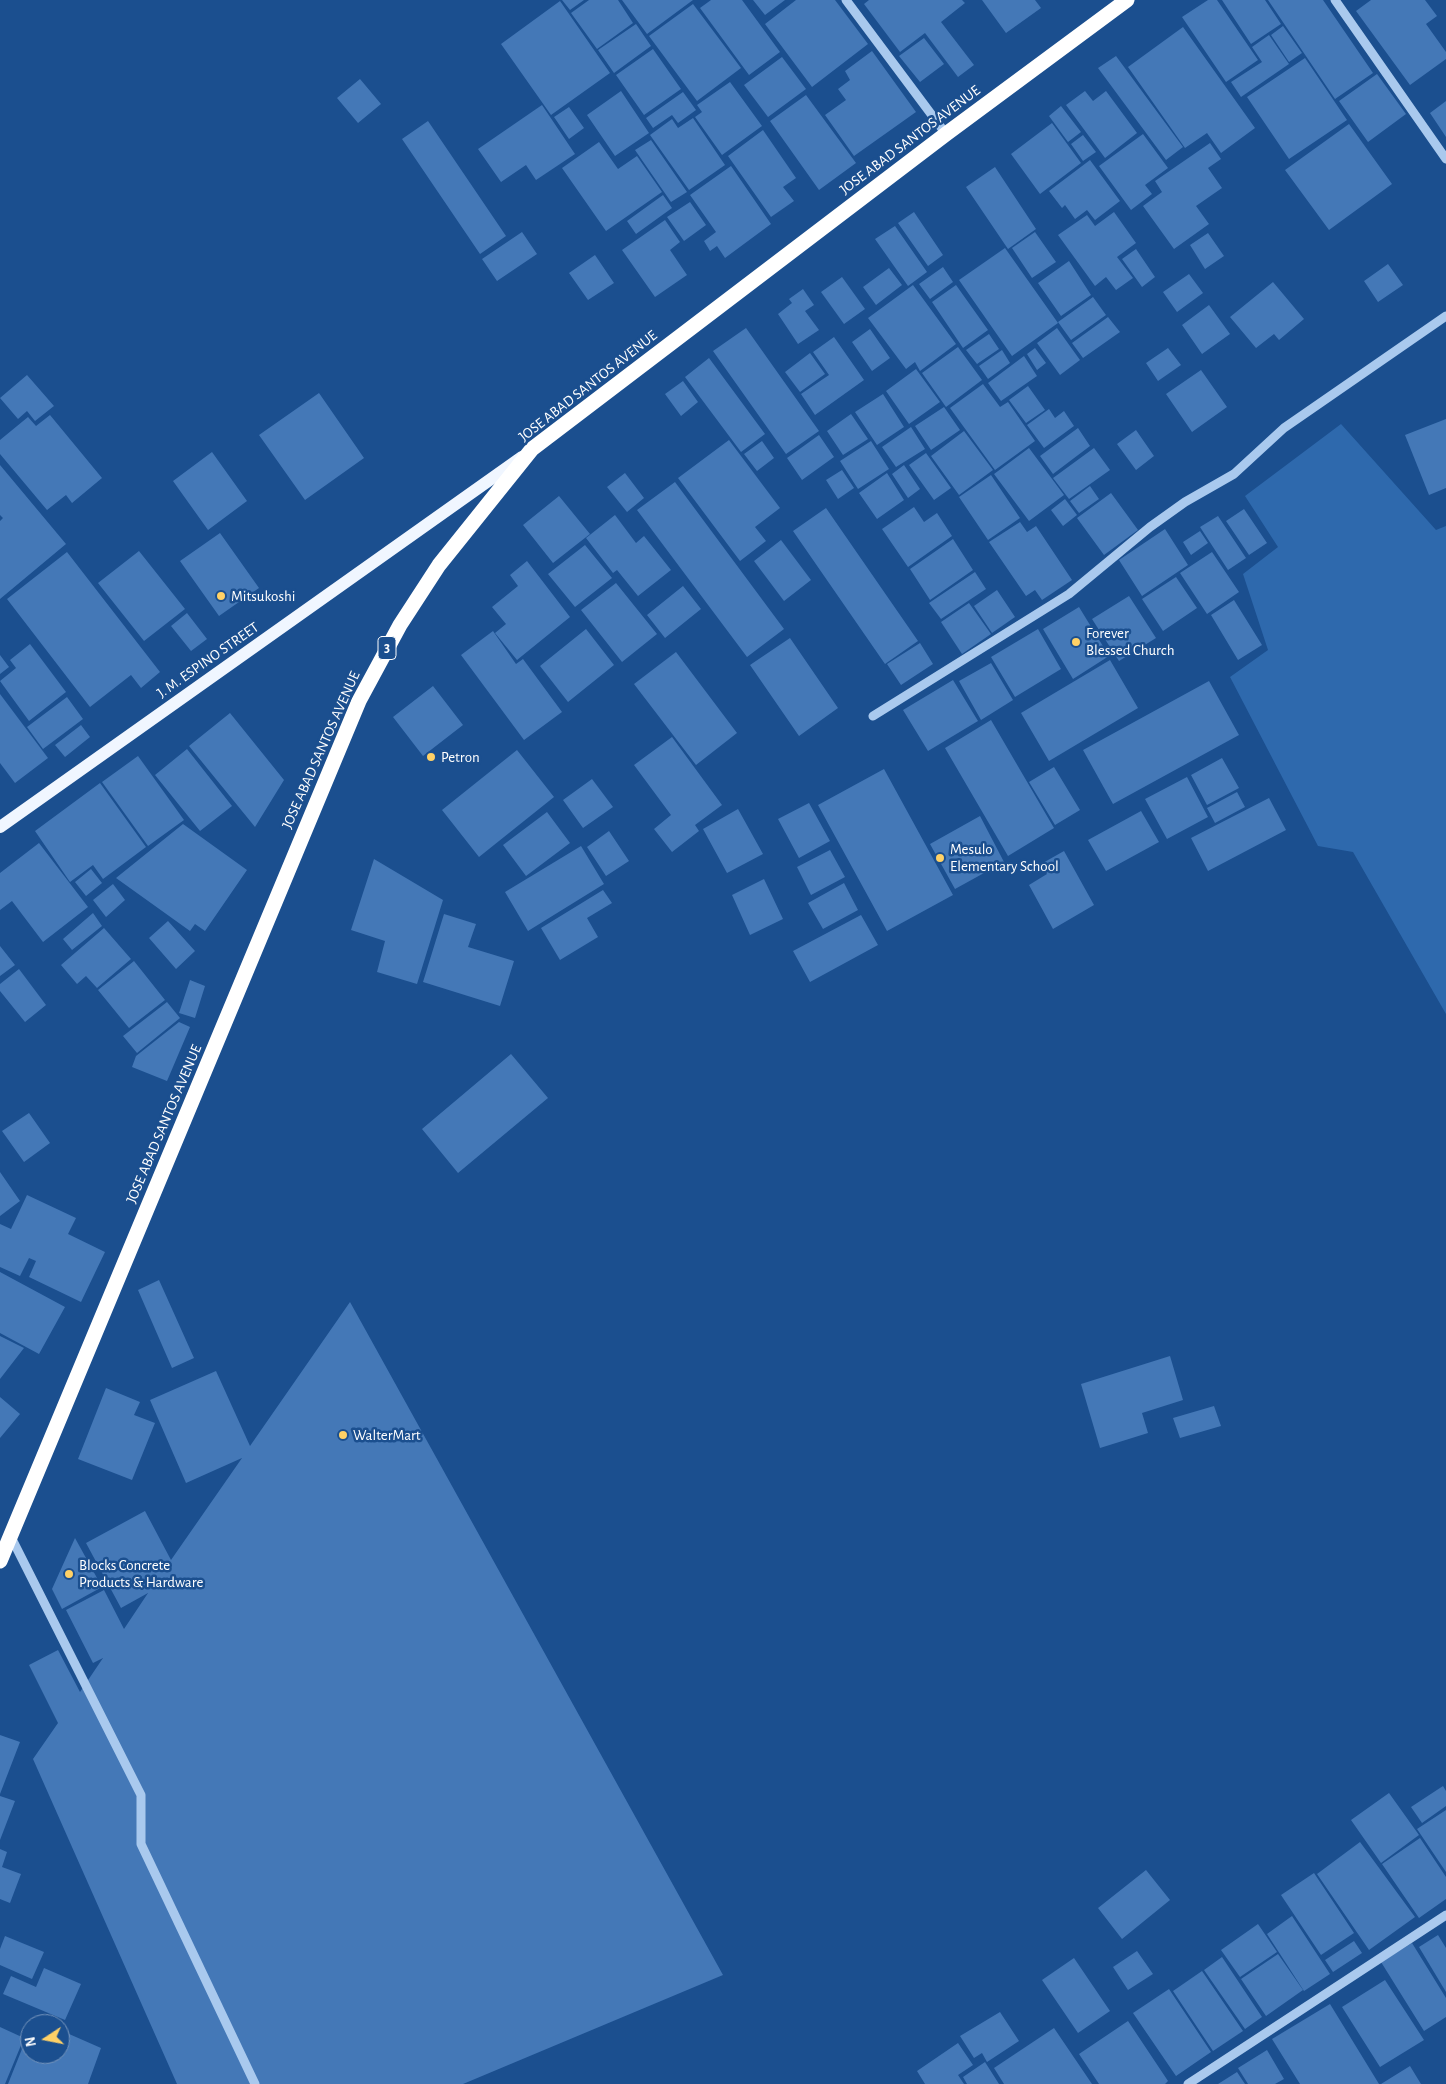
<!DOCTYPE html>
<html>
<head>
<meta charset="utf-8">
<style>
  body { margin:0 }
  #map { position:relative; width:1446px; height:2084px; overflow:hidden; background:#1b4f8f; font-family:"Alegreya Sans",sans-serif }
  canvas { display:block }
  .north { position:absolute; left:20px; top:2014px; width:50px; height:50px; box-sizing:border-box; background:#1b4f8f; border:1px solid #7695bc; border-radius:50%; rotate:259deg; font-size:14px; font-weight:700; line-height:20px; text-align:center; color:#fff }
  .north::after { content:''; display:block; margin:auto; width:18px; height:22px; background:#ffd166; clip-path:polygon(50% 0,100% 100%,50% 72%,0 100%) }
</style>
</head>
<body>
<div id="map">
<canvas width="1446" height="2084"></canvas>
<div class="north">N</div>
</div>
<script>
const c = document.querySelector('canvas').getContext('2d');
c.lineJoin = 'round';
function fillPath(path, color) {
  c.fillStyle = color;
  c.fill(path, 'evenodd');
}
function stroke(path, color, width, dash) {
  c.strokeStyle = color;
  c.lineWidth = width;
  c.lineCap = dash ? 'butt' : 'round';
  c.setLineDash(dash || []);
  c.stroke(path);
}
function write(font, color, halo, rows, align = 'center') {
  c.font = font + ' "Alegreya Sans",sans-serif';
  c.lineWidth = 5;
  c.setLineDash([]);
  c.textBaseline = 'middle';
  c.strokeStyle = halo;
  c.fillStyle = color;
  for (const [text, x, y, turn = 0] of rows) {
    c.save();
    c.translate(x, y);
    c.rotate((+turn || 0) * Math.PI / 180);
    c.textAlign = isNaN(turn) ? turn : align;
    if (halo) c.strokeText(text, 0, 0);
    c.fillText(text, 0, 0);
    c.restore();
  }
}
fillPath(new Path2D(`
  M1341,424L1436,530L1446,526V1014L1353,852L1318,846L1230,677L1268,650L1243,574L1278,547L1245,496Z`), '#2e69ad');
fillPath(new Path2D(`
  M562,0H584L570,10Z
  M589,0H618L633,23L597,49L571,13Z
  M622,0H693L647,34Z
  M711,0H742L780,52L749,75L700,8Z
  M753,0H785L765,15Z
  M796,0H835L868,44L812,87L765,24Z
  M869,0H962L965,3L941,22L974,65L958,77L925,33L900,52L864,4Z
  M982,0H1035L1041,8L1006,33Z
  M1208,0H1217L1258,60L1226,82L1182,17Z
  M1222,0H1265L1281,24L1251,44Z
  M1268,0H1323L1373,73L1335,99Z
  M1371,0H1425L1437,16L1426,24L1446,52V59L1410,85L1356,11Z
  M560,1L610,73L551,115L501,44Z
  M693,4L741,68L697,101L649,36Z
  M636,24L651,46L614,73L598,50Z
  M1283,26L1302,53L1289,62L1271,35Z
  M1183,27L1255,128L1221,153L1207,133L1185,148L1128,67Z
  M1269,35L1289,64L1241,97L1231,82L1262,62L1252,47Z
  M924,38L944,64L920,82L899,56Z
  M653,49L681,89L644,115L616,75Z
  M872,51L916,112L854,156L825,115L846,100L838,89L850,80L845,71Z
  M1116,56L1183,147L1166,160L1098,68Z
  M782,57L806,89L768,117L744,85Z
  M1305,58L1347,120L1289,159L1247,97Z
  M1377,74L1406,114L1368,142L1339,101Z
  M360,79L381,104L358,123L337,98Z
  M730,82L762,126L722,155L695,117L702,112L697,105Z
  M621,91L649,133L615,156L587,115Z
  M1085,91L1093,101L1106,91L1137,133L1105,158L1066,105Z
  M683,92L696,110L678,123L672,115L653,128L646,118Z
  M806,95L856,163L819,190L770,121Z
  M1446,101V137L1430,113Z
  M542,105L575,154L536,180L526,165L501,182L478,149Z
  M1061,106L1081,132L1068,142L1049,116Z
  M569,107L584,128L569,139L554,117Z
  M693,118L725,165L689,190L650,135L672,119L678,128Z
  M428,121L506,236L480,254L402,139Z
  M1052,123L1081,163L1040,194L1011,154Z
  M1349,124L1392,184L1329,230L1285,170Z
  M763,130L796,178L783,187L794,201L771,217L728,156Z
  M1143,134L1168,168L1145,185L1152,194L1131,210L1099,166Z
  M1083,135L1096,152L1083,161L1071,144Z
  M651,140L687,192L671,202L635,150Z
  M599,142L618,169L637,156L662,192L606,231L562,168Z
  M1210,143L1221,159L1208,168L1222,188L1196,206L1209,224L1174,249L1143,206L1162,192L1155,181Z
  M1090,160L1120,201L1095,220L1087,210L1075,219L1065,205L1062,208L1049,191Z
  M731,166L771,224L725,258L717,246L710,251L704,241L716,232L690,195Z
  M995,167L1036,229L1008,249L966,187Z
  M663,195L672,208L636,234L627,221Z
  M690,202L706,225L684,241L667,217Z
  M914,212L943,255L928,266L898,223Z
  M1114,212L1136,243L1117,257L1133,278L1116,290L1106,277L1095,286L1058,235L1087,215L1095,226Z
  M665,220L680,242L670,250L687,275L655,297L622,250Z
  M895,226L927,272L908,286L875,239Z
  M522,232L537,254L497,281L482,259Z
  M1035,232L1056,262L1032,278L1012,248Z
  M1208,233L1224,256L1205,269L1190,245Z
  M1005,248L1058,323L1012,356L959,280Z
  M1136,249L1155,277L1142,287L1122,259Z
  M595,255L614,283L588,300L569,273Z
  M1069,261L1091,295L1061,316L1038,283Z
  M1388,264L1403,285L1378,302L1364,281Z
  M943,267L953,282L930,299L919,284Z
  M889,268L902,285L876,305L863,287Z
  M1189,274L1203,293L1177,312L1163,292Z
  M842,277L865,309L844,324L821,292Z
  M1273,282L1304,319L1279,340L1274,334L1256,348L1230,317Z
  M913,285L956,344L920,371L915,362L906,369L868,318Z
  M956,285L988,330L963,348L932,302Z
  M803,289L814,305L805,311L819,330L798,344L778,314L792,303L789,299Z
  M1093,297L1106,315L1071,340L1058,322Z
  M1209,305L1230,334L1202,354L1182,325Z
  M1108,317L1120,332L1083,358L1072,343Z
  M746,328L819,431L786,454L713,351Z
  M1057,328L1080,360L1060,375L1037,343Z
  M870,329L890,358L872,371L852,342Z
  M989,334L999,349L977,364L966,350Z
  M834,337L864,380L815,415L801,394L829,375L813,352Z
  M958,347L982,380L946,407L922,373Z
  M1035,348L1046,363L1037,370L1027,354Z
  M1168,348L1181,365L1158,381L1146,363Z
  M1002,350L1010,363L988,379L979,366Z
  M810,353L825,374L800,392L785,372Z
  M1024,356L1037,376L1001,401L988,383Z
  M709,358L765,434L741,452L685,377Z
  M916,369L940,402L909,424L886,391Z
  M1201,370L1227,407L1192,432L1166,394Z
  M27,375L54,406L35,421L27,411L18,419L0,398Z
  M683,381L698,402L681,416L665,394Z
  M983,384L1000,407L1008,402L1035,441L995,470L950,408Z
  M1028,386L1045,410L1026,423L1009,400Z
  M319,393L364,458L305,500L259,435Z
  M883,394L904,427L877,445L855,412Z
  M944,407L960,430L931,450L915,426Z
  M1049,409L1055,418L1064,411L1074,426L1044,448L1027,425Z
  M851,414L868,439L843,455L827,431Z
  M50,415L102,478L72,503L66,495L47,510L0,454V440L28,417L36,426Z
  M1446,419V488L1429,495L1405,435Z
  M911,427L925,449L896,467L882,447Z
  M1078,428L1090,446L1053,474L1040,456Z
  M1136,430L1154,456L1136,470L1117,444Z
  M964,431L993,470L959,495L931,456Z
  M819,435L834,457L802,480L787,458Z
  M729,440L780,508L755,527L766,541L740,561L678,478Z
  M762,441L774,458L757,471L744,454Z
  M871,441L889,469L858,489L840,461Z
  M1029,448L1064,495L1029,521L994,474Z
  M1094,448L1110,470L1069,499L1053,478Z
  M212,452L247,501L208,530L173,481Z
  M926,453L951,488L934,500L909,465Z
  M0,465L66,544L0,599V521L3,518L0,515Z
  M904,465L920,489L908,498L892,474Z
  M842,470L854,488L838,499L826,480Z
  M625,473L644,498L627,512L607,487Z
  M887,473L904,500L877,519L859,493Z
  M991,475L1020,518L988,540L959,497Z
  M675,482L784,629L747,657L637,510Z
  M1090,486L1099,499L1079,513L1070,501Z
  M1111,493L1138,530L1104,555L1077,518Z
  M559,496L590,534L553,563L523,525Z
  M1065,499L1077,515L1063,526L1051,510Z
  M914,507L924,522L937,513L952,536L908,567L882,529Z
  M826,508L918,641L885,664L793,531Z
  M1244,509L1267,543L1249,555L1226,521Z
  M615,515L636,543L644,536L671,570L638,596L617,570L613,573L586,538Z
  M1218,516L1246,558L1228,570L1200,527Z
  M1020,522L1027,532L1036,526L1072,580L1042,600L1035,590L1026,596L989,542Z
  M1165,529L1188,565L1142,596L1119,560Z
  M1200,531L1208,543L1191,555L1183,542Z
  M220,533L259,588L219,616L180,561Z
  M953,539L973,570L930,600L910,569Z
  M781,540L811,580L784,601L754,561Z
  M585,545L612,578L575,607L548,574Z
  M139,551L185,609L144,641L98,583Z
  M67,552L160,672L141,688L131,675L90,707L7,599Z
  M1212,552L1239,592L1207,614L1180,573Z
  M527,561L570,617L517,660L495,633L506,624L492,607L518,586L510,575Z
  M975,572L986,589L941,619L929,603Z
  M1176,577L1197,608L1163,631L1142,599Z
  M616,583L657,634L622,662L581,610Z
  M683,586L701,609L665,638L647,615Z
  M997,590L1015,617L992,633L974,606Z
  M1129,596L1156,638L1119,661L1092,619Z
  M1234,600L1262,645L1238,660L1211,615Z
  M969,603L991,634L962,654L941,622Z
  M1079,607L1109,656L1073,679L1043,629Z
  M187,613L207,639L191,651L171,626Z
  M586,629L614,665L568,702L540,666Z
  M1038,629L1061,669L1015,697L991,657Z
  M493,631L516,664L523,659L562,712L524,740L461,655Z
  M790,638L838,708L799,736L750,665Z
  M920,643L933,664L901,685L887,664Z
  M30,644L66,692L29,721L0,681L16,668L10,660Z
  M676,652L737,733L696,765L634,684Z
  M0,655L9,667L0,674Z
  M1110,660L1138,708L1049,761L1021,713Z
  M991,663L1013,700L981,720L959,681Z
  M953,680L978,721L928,751L903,710Z
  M1209,681L1239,735L1113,804L1083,750Z
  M433,686L463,725L423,756L393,717Z
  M0,694L48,758L15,783L0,763Z
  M67,697L83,719L43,749L27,727Z
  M230,713L284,780L255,827L189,746Z
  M991,720L1054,828L1008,856L945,748Z
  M81,725L90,737L65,757L55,745Z
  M672,737L722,805L695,825L699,831L672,852L654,829L671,815L634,765Z
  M187,749L232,806L200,831L155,775Z
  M517,750L554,797L479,857L442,810Z
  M138,756L184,820L148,846L102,782Z
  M1222,758L1239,788L1207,805L1191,775Z
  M1054,767L1080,810L1055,825L1029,782Z
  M884,769L953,895L887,931L818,805Z
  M1187,777L1208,817L1167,839L1145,799Z
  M592,779L613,807L583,828L563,800Z
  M100,783L146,847L103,879L93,865L70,882L35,831Z
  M1237,792L1245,807L1215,823L1207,808Z
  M1269,798L1286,830L1208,871L1191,838Z
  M809,803L830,841L799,858L778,819Z
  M738,809L763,854L727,873L703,829Z
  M1141,811L1159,842L1106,871L1088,840Z
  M547,812L570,843L526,876L503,845Z
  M980,816L1004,862L955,889L930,844Z
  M183,824L247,870L205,931L195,924L190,931L116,878Z
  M609,831L629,861L606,876L587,847Z
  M39,843L88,907L43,942L12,901L0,910V873Z
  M581,846L604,884L528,931L505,892Z
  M830,850L845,877L811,895L797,867Z
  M1064,851L1094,905L1053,929L1029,885L1047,874L1041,864Z
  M374,859L443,900L417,984L377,972L385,941L351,930Z
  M91,869L102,883L86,896L75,882Z
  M764,879L783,919L750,935L732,895Z
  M844,883L858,910L823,929L808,903Z
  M113,884L125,900L106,917L93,900Z
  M603,890L612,903L587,918L598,937L560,960L541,928Z
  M93,913L102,926L72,950L63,939Z
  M444,914L476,924L468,947L514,961L500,1006L423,982Z
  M861,915L878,945L810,982L793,951Z
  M168,921L195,951L176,969L149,938Z
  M104,928L131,959L97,988L86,976L77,984L61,965Z
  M0,946L15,965L0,976Z
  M134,961L165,1000L129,1028L98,990Z
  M19,969L46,1005L25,1022L0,991V984Z
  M190,980L205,986L195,1018L179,1013Z
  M167,1002L180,1018L137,1053L123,1036Z
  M179,1022L190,1027L167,1081L132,1067L136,1056Z
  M511,1054L548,1098L458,1173L422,1129Z
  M29,1113L50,1143L24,1162L2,1131Z
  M0,1172L20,1201L0,1216Z
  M27,1195L76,1218L68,1234L105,1252L81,1302L29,1277L36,1261L29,1258L20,1276L0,1267V1224L11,1229Z
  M0,1272L65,1307L39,1354L0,1333Z
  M159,1280L194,1358L172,1368L138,1290Z
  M350,1302L723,1975L463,2084H177L33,1759L58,1723L29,1665L58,1650L80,1692L103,1658L93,1663L66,1610L104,1590L124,1629L148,1593L121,1608L86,1543L145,1511L171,1560L242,1458L186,1483L150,1400L216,1371L250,1446Z
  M0,1336L24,1348L0,1379Z
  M1170,1356L1183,1400L1142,1413L1148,1433L1100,1448L1081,1384Z
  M106,1388L140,1402L134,1415L155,1423L132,1480L78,1459Z
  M0,1397L20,1414L0,1438Z
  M1214,1406L1221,1426L1180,1438L1173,1418Z
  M75,1538L102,1587L62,1609L52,1589Z
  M0,1735L20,1742L0,1794Z
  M1443,1786L1446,1791V1806L1422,1823L1411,1807Z
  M1389,1793L1419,1835L1381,1863L1351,1820Z
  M0,1796L15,1801L0,1840Z
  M1446,1810V1872L1417,1829Z
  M1420,1838L1446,1877V1899L1419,1918L1382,1864Z
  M1360,1842L1415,1917L1369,1950L1317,1874Z
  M0,1849L7,1852L2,1867L21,1874L10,1903L0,1899Z
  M1146,1870L1170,1900L1122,1939L1098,1908Z
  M1314,1873L1354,1933L1321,1955L1281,1895Z
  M1292,1916L1330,1974L1304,1991L1267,1934Z
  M1258,1924L1277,1952L1240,1977L1221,1950Z
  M1438,1935L1446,1948V1992L1419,1947Z
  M5,1936L44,1952L32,1979L0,1965V1949Z
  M1354,1941L1362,1953L1333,1972L1325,1960Z
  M1412,1943L1446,1998V2017L1424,2031L1381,1962Z
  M1137,1951L1153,1974L1128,1990L1113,1967Z
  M1278,1954L1303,1990L1266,2016L1241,1979Z
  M1222,1957L1262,2017L1245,2029L1204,1970Z
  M1074,1958L1110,2011L1078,2033L1042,1980Z
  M44,1968L81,1984L65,2020L3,1994L11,1976L36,1987Z
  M1202,1971L1243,2031L1213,2051L1173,1991Z
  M1385,1980L1424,2040L1380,2067L1342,2007Z
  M1169,1989L1211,2052L1176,2076L1133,2013Z
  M1330,2004L1379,2084H1300L1272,2039Z
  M1000,2012L1019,2041L987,2062L982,2053L974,2058L960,2036Z
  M1128,2021L1168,2081L1165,2084H1099L1079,2054Z
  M0,2027L24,2038L5,2084H0Z
  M1054,2028L1092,2084H1004L994,2068Z
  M30,2029V2054H60V2030L101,2048L88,2084H8Z
  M958,2043L973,2065L958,2075L964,2084H925L917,2071Z
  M1267,2050L1284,2079L1275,2084H1248L1238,2068Z
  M985,2062L999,2084H967L963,2077Z
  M1410,2066L1421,2084H1381Z
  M1237,2072L1245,2084H1218Z`), '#4478b7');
stroke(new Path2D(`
  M846,0L946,134
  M1335,0L1446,159
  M873,716L1069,594L1150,527L1185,502L1234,474L1284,428L1446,316
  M11,1537L141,1795V1844L255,2084
  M1188,2084L1446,1915`), '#a9c9ee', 9);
stroke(new Path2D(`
  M0,827L522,457`), '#f0f6ff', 12);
stroke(new Path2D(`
  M0,1561L359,701L400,625L439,565L532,449L946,134L1127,0`), '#fff', 15);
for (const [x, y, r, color] of [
  [221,596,5,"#ffd166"],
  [1076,642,5,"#ffd166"],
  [431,757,5,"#ffd166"],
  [940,858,5,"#ffd166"],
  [343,1435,5,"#ffd166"],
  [69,1574,5,"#ffd166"]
]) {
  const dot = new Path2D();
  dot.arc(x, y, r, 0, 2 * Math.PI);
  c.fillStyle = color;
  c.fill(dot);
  stroke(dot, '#1b4f8f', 2);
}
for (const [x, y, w] of [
  [387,648,18]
]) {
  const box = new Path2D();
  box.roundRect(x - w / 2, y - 11.5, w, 23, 4);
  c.fillStyle = '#1b4f8f';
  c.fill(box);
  stroke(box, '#fff', 1);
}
write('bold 14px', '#fff', null, [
  ["3",387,648]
]);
write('15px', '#fff', '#1b4f8f', [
  ["JOSE ABAD SANTOS AVENUE",910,140,-37],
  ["JOSE ABAD SANTOS AVENUE",588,386,-38],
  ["J. M. ESPINO STREET",208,660,-35],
  ["JOSE ABAD SANTOS AVENUE",321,750,-66],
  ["JOSE ABAD SANTOS AVENUE",164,1124,-67]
]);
write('15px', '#fff', '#1b4f8f', [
  ["Mitsukoshi",231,596],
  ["Forever",1086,633],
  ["Blessed Church",1086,650],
  ["Petron",441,757],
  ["Mesulo",950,849],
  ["Elementary School",950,866],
  ["WalterMart",353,1435],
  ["Blocks Concrete",79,1565],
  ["Products & Hardware",79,1582]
], 'left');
</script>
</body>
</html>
